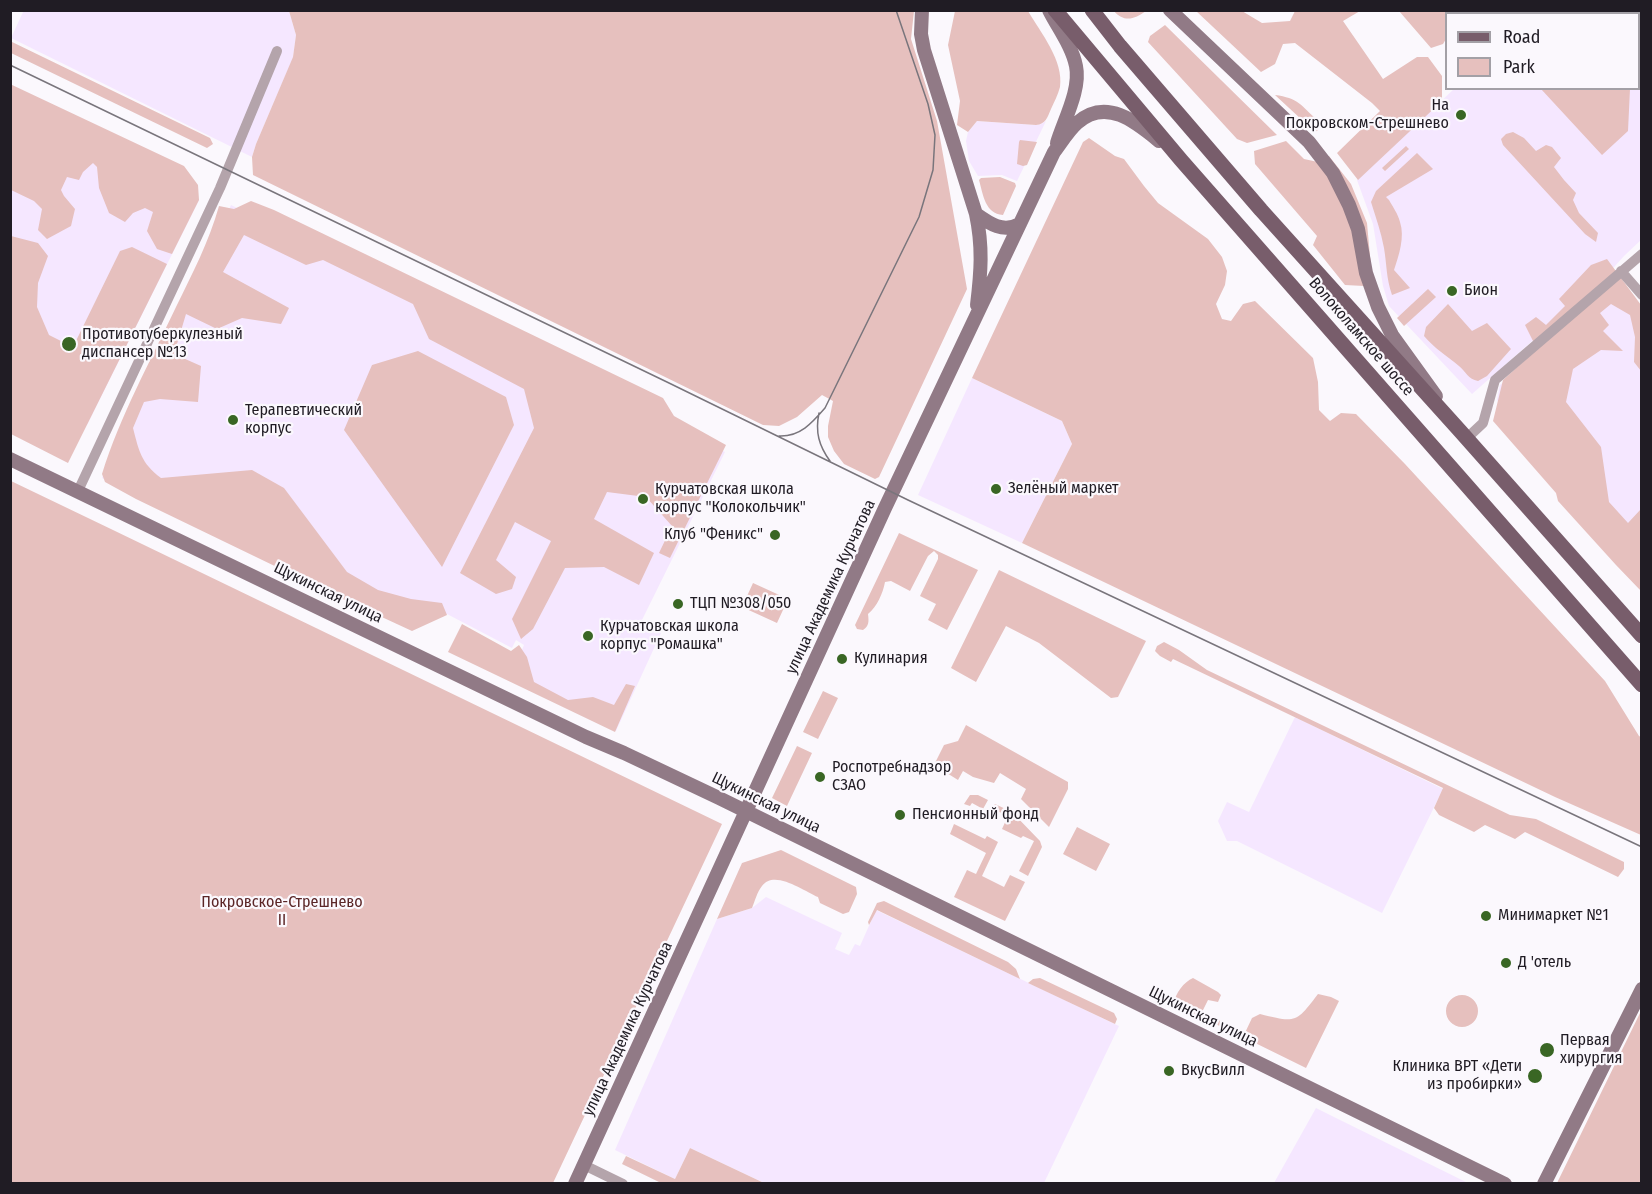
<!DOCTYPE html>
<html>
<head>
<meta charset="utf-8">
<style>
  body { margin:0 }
  #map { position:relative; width:1652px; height:1194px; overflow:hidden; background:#fbf8fd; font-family:"Fira Sans Condensed",sans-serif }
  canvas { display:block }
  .frame { position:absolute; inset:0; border:12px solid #201c24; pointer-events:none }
  .legend { position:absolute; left:1445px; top:12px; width:195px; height:78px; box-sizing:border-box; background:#fbf8fd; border:2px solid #a3a0a6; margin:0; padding:8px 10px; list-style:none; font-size:18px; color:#201c24 }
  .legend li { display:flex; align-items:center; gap:12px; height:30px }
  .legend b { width:30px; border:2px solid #a3a0a6 }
</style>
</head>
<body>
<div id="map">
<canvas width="1652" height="1194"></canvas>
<div class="frame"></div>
<ul class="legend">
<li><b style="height:8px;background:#785d6b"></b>Road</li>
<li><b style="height:16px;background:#e6c0be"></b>Park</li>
</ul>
</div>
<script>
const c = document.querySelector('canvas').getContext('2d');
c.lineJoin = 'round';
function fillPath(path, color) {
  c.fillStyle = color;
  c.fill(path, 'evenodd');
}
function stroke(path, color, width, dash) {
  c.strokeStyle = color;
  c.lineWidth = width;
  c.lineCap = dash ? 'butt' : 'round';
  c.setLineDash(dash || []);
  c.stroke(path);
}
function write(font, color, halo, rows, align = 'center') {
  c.font = font + ' "Fira Sans Condensed",sans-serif';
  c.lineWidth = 4.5;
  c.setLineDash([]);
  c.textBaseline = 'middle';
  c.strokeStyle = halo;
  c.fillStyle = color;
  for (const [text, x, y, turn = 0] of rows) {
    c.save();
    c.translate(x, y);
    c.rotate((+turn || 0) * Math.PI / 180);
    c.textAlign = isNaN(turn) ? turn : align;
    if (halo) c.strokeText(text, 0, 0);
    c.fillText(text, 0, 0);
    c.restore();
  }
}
fillPath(new Path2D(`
  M24,10L289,11L296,35L293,58L256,144L252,157L11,38Z
  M1491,11H1641V240L1624,256L1606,276L1472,394L1389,306L1383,286L1373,224L1357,180L1454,89L1638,88V14L1487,13Z
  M10,109L199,200L87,425L11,434Z
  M977,121L1036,125L1041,124L1046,121L1017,181L1002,175L978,176L969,161L966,141L968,132Z
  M231,205L725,452L641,622L661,633L616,731L510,679L524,645L516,640L512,648L447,614L412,630L102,478Z
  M1615,287L1641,318V543L1627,555L1497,400L1500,385Z
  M972,378L1062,421L1072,444L1022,543L918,495Z
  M1295,717L1443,789L1382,913L1237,841H1227L1218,821L1227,802L1249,812Z
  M766,897L842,933L835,949L849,955L855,944L860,946L876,910L1119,1026L1044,1183H764L690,1148L675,1179L615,1150L717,919L752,908Z
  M1316,1108L1334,1117L1468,1183H1274Z`), '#f5e7ff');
fillPath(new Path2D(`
  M289,11H914L911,39L937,121L967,289L879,477L875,479L844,464L834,451L828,437V426L833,401L822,395L797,417L779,426L763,425L253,175L252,157L256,144L293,57L296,35Z
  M955,11H1028C1041,33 1064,61 1060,87C1058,95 1054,102 1051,109C1047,118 1046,124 1036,125L977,121L968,132L957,125L960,101L948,45Z
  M1114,11H1146C1135,19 1124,23 1114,11Z
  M1196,11H1242L1262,23L1290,21L1295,11H1360L1343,21L1383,79L1417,57H1428L1442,76V101L1358,180L1337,153L1380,111L1372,103L1295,43L1283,44L1275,64L1261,72Z
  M1399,11H1553L1549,14H1446V39L1443,44L1431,48Z
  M1165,25L1277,135L1247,143L1237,139L1148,42L1150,36Z
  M10,41L210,138L213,144L207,148L11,53Z
  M10,84L184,166L198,185L199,200L172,254L157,249L147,231L153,212L145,208L133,213L125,222L109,213L99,188L97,167L93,163L83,172L79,180L67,177L61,190L64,196L75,209L71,226L47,239L38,230L42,209L34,201L11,190Z
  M1541,89H1630L1628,131L1602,155Z
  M1275,95C1298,98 1301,105 1317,120L1319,123L1318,130L1315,132Z
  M1513,132L1524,138L1536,151L1546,145L1552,147L1561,158L1554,167L1564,180L1576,193L1573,200L1579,213L1598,233L1596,242L1585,234L1503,145L1501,139L1506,134Z
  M1089,138L1115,156L1124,159L1144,186L1158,203L1208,239L1222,257L1227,271L1225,285L1216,304L1222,319L1231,321L1243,304L1255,301L1313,358L1318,382L1319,410L1330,421L1341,413L1356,414L1405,464L1605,681L1639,736L1641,737V835L1555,797L1022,543L1072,444L1062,421L972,378L1083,142Z
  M1020,140L1037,142L1027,165L1023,166L1017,164L1019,142Z
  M1286,141L1304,159L1318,162L1329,156L1351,184L1367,223L1371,267L1364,286L1345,285L1313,245L1317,236L1255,164L1254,151Z
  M1406,146L1409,149L1385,171L1382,168Z
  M1417,153L1433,169L1386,197L1389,200C1393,207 1398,214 1400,222C1405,237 1399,255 1394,270L1410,288L1392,295C1386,277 1387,266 1384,248C1381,232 1376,218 1371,202L1376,191Z
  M1000,177L1015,183L1016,186L1003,215C985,214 983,194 979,180L981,178Z
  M251,201L274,210L663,398L674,416L726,445L670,558L659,553L672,526L646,497L607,492L594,519L654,553L639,585L604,567L565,568L533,629L521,639L512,619L551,541L515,522L496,560L516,577L512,589L496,594L460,573L534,428L524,389L429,339L413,304L323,260L306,265L244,235L223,272L289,308L281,324L242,318L217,329L186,314L174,354L201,366L198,402L160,399L144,402L133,428C139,451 141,463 161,478L252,470L284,488L347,572L378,590L411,599L442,603L447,615L412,631L345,600L136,499L105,482L102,474C120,416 150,362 176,307C192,274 209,242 219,206L234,209Z
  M11,236L38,243L48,256L38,283L37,307L49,335L73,347L120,251L132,247L167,264L68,463L11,434Z
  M1607,259L1641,305V371L1634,362L1635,337L1630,315L1611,304L1600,313L1609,325L1603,331L1623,351L1601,350L1573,369L1566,402L1601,447L1609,502L1628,523L1641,509V591L1616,565L1558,501L1556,493L1493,421L1503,380L1537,349L1525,325L1536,317L1546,325L1565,306L1559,299L1591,265Z
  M1428,289L1436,297L1404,326L1397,318Z
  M1448,304L1472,331L1487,323L1511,349L1487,376L1478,381C1468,379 1466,372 1459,366C1447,356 1434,348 1424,336L1426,327Z
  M418,351L506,397L514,425L442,567L344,430L372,365Z
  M11,481L113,530L722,824L553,1183H11Z
  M899,533L978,570L947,630L928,620L936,604L920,596L938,559V555L934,551L928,556L910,591L891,581L885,582C883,593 877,607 868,614C869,622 869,626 863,630L857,629L855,625Z
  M999,570L1146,641L1118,697L1111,698L1039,643L1006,626L976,682L951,668Z
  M753,583L788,599L777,623L742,607Z
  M462,624L511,651L519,645L527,657L534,682L568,700L593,697L614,705L626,684L635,686L615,732L448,652Z
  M1164,642L1179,650L1207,670L1510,815L1536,819L1624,862V869L1618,877L1525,832L1515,839L1485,825L1474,832L1439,815L1434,808L1443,788L1173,659L1171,662L1160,656L1155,651L1157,646Z
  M823,691L838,698L818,739L803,732Z
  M966,725L1068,782V789L1049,827L1021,799L1026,789L1000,773L994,783L973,777L963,771L958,780L934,765L944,745L958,741Z
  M797,746L812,753L787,806L772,798Z
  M970,795H978L988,800L983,809L972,803L970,806L964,804Z
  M995,804L1012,812L1040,841L1042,847L1028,876L1019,871L1034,841L1023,836L1021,838L1002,829L1008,816L997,811L995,814L990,812Z
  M954,824L985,839L987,836L998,842L982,876L1004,887L1010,875L1025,882L1005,921L954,897L967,870L976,874L986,853L950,834Z
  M1077,827L1110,844L1096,871L1063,854Z
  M781,850L856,887L857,894L849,912L843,914L820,903L818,897C804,891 774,869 762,886C757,892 755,901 752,908L717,919L742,863Z
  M884,901L1008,962L1016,969L1020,979L877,910L869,925L868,922L877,903Z
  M1040,978L1114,1013L1117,1019L1115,1024L1028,983L1033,979Z
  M1193,978L1218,992L1221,995L1218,1002L1208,1000L1202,1012L1231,1026L1230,1031L1174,1004C1175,993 1184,982 1193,978Z
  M1318,994L1331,997L1339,1001L1306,1068L1243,1037L1252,1018L1260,1014C1296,1023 1296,1023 1318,994Z
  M1446 1011a16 16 0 1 1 32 0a16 16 0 1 1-32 0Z
  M1641,1011V1183H1557Z
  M690,1148L764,1183H661L622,1164L626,1156L675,1179Z`), '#e6c0be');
stroke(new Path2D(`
  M1621,271L1642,295
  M1467,438L1483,423L1495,380L1642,254
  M78,491L220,188L277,51
  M584,1165L623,1184`), '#b4a4ab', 10);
stroke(new Path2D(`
  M922,10L921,34L924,50L976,214C983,247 981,272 977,305
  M1049,10C1058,28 1072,46 1076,66C1081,89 1064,120 1057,143
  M1170,10L1309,142L1333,173L1349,205L1358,229L1366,273L1378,307L1392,335L1436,396
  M976,214C990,224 1003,233 1020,224
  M10,459L586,737L624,753L719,798L1505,1184
  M575,1184L885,508L1054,152C1061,143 1068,131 1077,123C1106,97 1136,122 1159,141
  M1544,1184L1642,989`), '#917a86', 14);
stroke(new Path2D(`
  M1055,10L1181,160L1642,685
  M1092,10L1120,46L1261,210L1461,432L1642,636`), '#785d6b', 15);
stroke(new Path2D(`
  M10,65L669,383L908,500L1642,847
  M819,413C815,432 819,446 830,461
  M779,436C800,437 812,423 825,408L919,217L933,170L935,135L928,104L896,10`), '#79757c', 1.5);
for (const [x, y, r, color] of [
  [1461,115,6,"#396624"],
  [1452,291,6,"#396624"],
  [69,344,8,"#396624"],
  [233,420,6,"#396624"],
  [996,489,6,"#396624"],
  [643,499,6,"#396624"],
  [775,535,6,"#396624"],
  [678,604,6,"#396624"],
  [588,636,6,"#396624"],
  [842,659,6,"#396624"],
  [820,777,6,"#396624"],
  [900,815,6,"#396624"],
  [1486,916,6,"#396624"],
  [1506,963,6,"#396624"],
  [1547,1050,8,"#396624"],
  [1169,1071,6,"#396624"],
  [1535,1076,8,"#396624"]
]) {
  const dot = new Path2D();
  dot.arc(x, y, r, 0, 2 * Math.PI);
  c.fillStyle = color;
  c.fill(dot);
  stroke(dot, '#fbf8fd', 2);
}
write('16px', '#201c24', '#fbf8fd', [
  ["На",1449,106,"right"],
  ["Покровском-Стрешнево",1449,124,"right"],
  ["Бион",1464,291],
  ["Противотуберкулезный",82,335],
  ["диспансер №13",82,353],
  ["Терапевтический",245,411],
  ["корпус",245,429],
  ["Зелёный маркет",1008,489],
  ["Курчатовская школа",655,490],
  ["корпус \"Колокольчик\"",655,508],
  ["Клуб \"Феникс\"",763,535,"right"],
  ["ТЦП №308/050",690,604],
  ["Курчатовская школа",600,627],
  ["корпус \"Ромашка\"",600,645],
  ["Кулинария",854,659],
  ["Роспотребнадзор",832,768],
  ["СЗАО",832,786],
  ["Пенсионный фонд",912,815],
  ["Минимаркет №1",1498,916],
  ["Д 'отель",1518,963],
  ["Первая",1560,1041],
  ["хирургия",1560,1059],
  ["Клиника ВРТ «Дети",1522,1067,"right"],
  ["из пробирки»",1522,1085,"right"],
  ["ВкусВилл",1181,1071]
], 'left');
write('16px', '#201c24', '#fbf8fd', [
  ["Волоколамское шоссе",1361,337,49],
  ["улица Академика Курчатова",831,587,-65],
  ["Щукинская улица",328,593,26],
  ["Щукинская улица",766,803,26],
  ["Щукинская улица",1203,1017,26],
  ["улица Академика Курчатова",628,1029,-65]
]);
write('16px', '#5b2627', '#fbf8fd', [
  ["Покровское-Стрешнево",282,903],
  ["II",282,921]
]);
</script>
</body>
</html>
